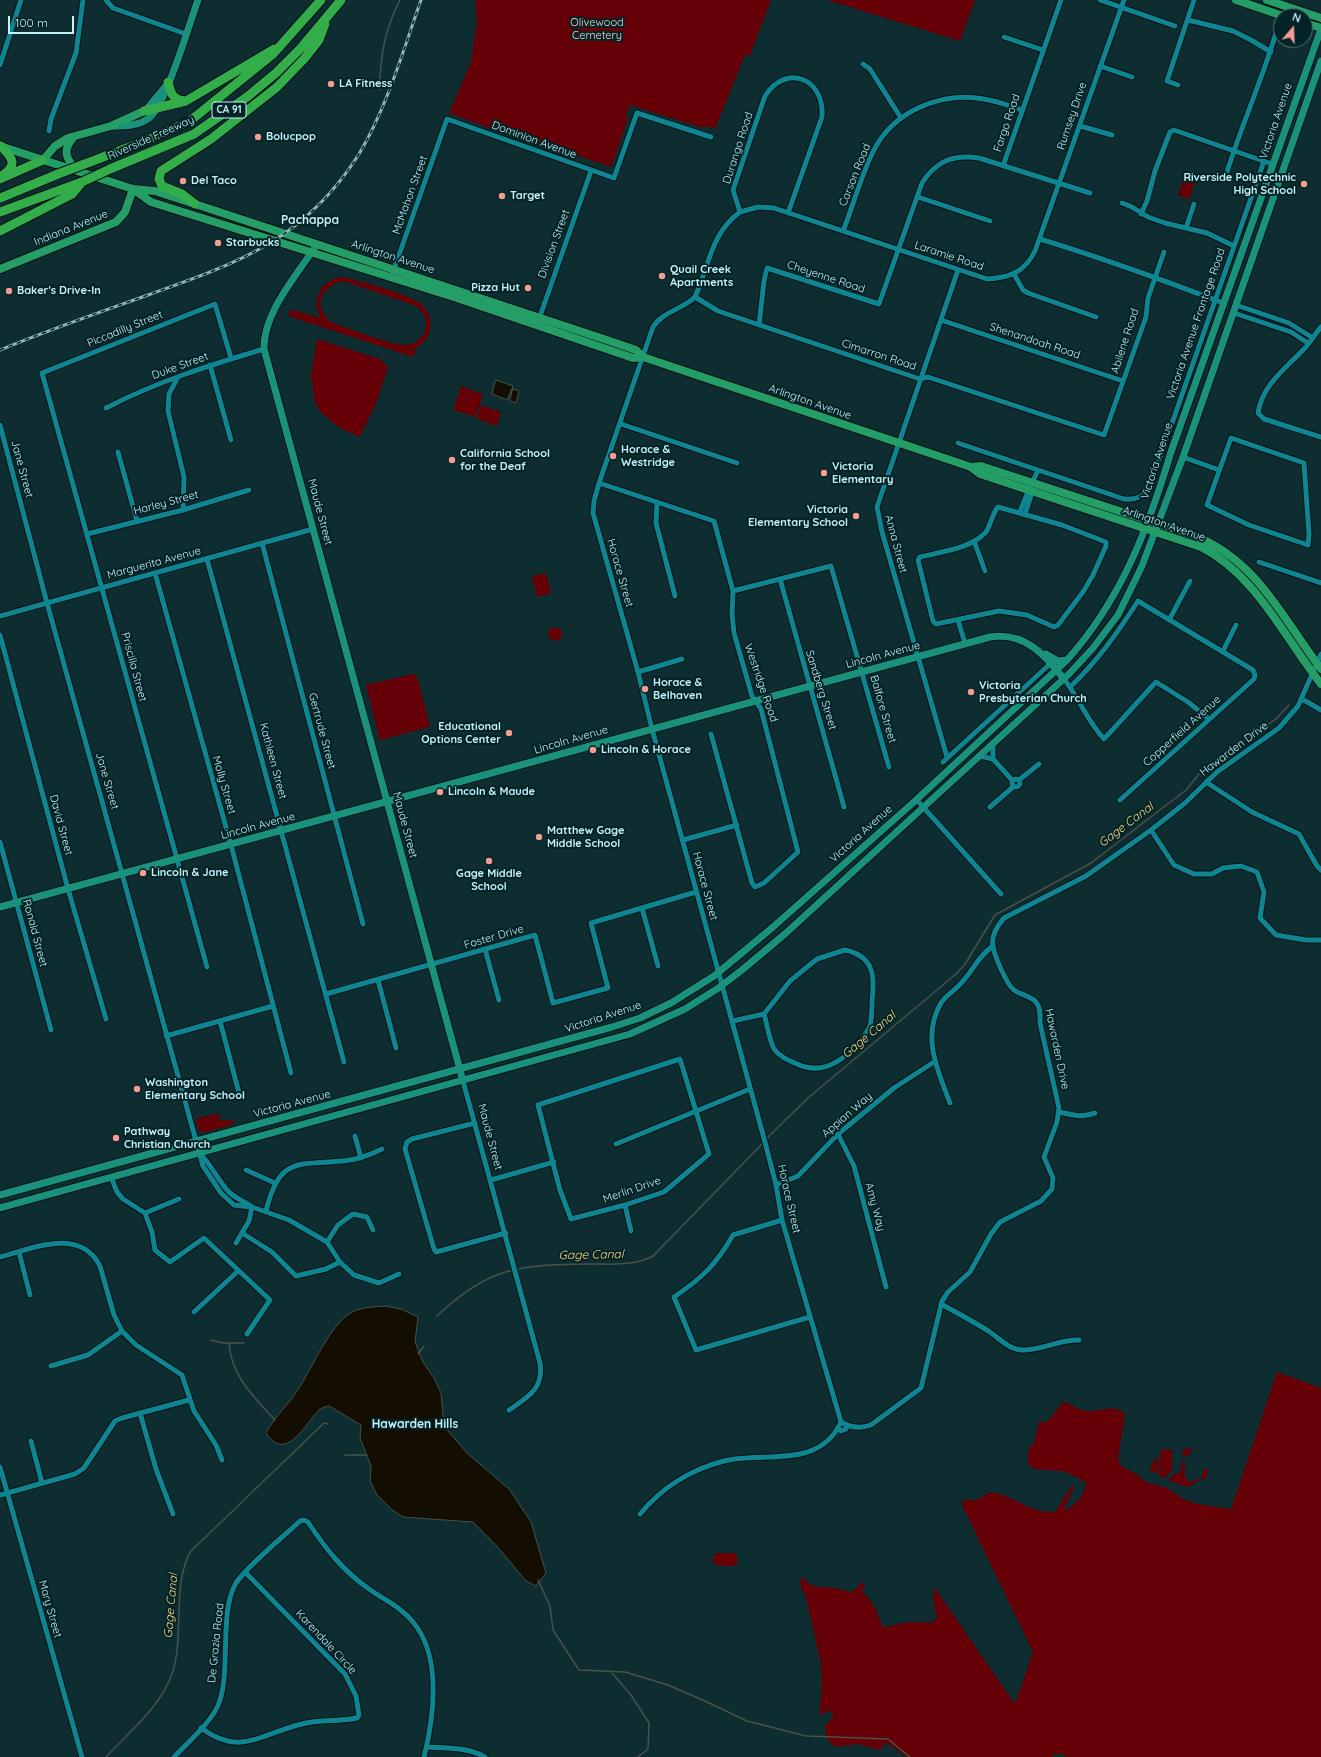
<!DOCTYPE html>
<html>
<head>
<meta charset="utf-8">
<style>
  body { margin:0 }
  #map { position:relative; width:1321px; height:1757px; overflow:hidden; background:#0d2d31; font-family:Quicksand,sans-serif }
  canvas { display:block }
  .north { position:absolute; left:1273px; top:8px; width:40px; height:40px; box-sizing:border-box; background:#032327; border:1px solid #50757a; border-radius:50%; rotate:19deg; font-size:11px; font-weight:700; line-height:16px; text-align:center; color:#c4f1f7 }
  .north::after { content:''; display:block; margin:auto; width:14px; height:18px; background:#f59c93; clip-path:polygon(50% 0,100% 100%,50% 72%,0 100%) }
  .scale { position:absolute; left:8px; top:16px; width:66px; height:18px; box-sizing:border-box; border:2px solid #c4f1f7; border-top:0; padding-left:5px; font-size:12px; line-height:14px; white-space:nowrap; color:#c4f1f7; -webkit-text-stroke:3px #032327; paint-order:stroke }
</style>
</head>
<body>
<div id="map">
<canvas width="1321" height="1757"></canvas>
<div class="north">N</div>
<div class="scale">100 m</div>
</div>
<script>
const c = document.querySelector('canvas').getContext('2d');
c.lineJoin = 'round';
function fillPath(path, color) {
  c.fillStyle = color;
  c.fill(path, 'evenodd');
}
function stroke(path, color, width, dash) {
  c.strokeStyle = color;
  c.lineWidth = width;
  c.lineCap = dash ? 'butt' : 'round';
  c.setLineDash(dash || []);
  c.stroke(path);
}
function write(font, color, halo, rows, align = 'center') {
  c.font = font + ' Quicksand,sans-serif';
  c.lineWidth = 4;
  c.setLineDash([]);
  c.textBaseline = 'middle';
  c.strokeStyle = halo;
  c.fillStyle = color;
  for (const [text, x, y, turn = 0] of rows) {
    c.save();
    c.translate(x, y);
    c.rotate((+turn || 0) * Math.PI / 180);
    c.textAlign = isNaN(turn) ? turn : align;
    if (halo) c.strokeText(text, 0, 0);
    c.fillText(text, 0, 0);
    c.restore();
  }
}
fillPath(new Path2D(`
  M475,0H771L750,56L745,55L715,129L710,127H700L630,105L626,116L628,119L611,167L501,130L500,132L449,113L471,62L477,22Z
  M827,0H975L960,41Z
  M1186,172L1197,176L1189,199L1178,195Z
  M339,277C353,278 413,295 422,305C429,311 432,320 430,330C428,340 422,345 413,349L416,351L413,357L288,316L291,309L320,318C312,299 319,283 339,277ZM338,282H346L413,305C421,309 427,315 426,324C426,336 416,345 404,345C396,346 340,326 331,322C314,306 319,292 338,282Z
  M317,339L380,359L388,367L377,401L360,437L341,429L321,413L315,403L311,376Z
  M461,386L483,394L476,417L453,410Z
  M481,405L501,412L497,426L477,419Z
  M546,573L551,593L537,597L532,576Z
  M548 634a7 7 0 1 1 14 0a7 7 0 1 1-14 0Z
  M413,674L417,676L430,727L380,740L366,685Z
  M218,1113L220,1120H232L234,1124L203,1133L198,1130L195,1119Z
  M1277,1372L1321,1388V1757H1065L1064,1754H1053L1052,1757H907L887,1743L879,1750L859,1744L836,1747L829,1742L825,1732L826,1724L834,1717L829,1710L819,1716L822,1684L821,1664L805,1593L802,1591L800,1579L803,1577C811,1590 824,1586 836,1588C841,1589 846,1591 852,1592L861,1583H865L862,1592C877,1605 876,1613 884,1628C900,1622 914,1621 931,1623L937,1618L933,1599L934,1587L1015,1704L1033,1652L961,1503L968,1499C976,1503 983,1496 990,1492C1016,1496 1026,1512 1055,1512L1072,1485L1074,1487L1065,1507L1066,1510C1075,1506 1087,1492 1086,1482C1078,1479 1068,1471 1060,1471C1042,1469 1022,1475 1029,1448L1034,1443L1039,1422H1047L1064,1401C1071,1405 1083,1412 1091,1411C1104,1411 1115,1404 1125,1414L1118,1460L1121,1466L1138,1475L1145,1482L1167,1488L1183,1499L1197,1504L1231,1509Z
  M1196,1448L1190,1451L1189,1457L1181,1454L1184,1449Z
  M1170,1449L1172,1451V1471L1167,1474L1166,1479L1157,1474L1160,1471V1452L1162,1450Z
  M1156,1457L1158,1458L1159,1470L1156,1473L1149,1470Z
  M1181,1462L1186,1464L1183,1470L1186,1471L1184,1474L1188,1482L1201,1479L1204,1468L1208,1470L1207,1477L1187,1487L1170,1481L1169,1479L1175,1473L1178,1475L1179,1472H1181L1180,1469L1183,1465L1180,1464Z
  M716,1553H736L738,1564C732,1567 718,1567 713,1563L714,1555Z`), '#660007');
const water = new Path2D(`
  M496,380L513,386L507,400L492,394Z
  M513,389L519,391L516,403L510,401Z
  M385,1306L401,1309L418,1317L415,1342L423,1362L434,1378L441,1393L444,1426L467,1453L509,1489L531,1522L546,1573L536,1586L526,1581L496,1545L473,1522L403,1517L391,1509L377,1495L370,1481L371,1466L360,1438L361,1425L329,1406C325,1407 320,1408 318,1411C306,1423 286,1464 266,1433C275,1416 289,1404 299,1388C312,1368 331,1323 352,1312C362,1307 374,1307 385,1306Z`);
fillPath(water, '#140d01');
stroke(water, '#49514b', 1);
stroke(new Path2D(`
  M379,90C381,55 384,31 400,0
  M766,1139L808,1098L956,974L965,964L995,915L1091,863L1186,790L1199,774L1208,766L1276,719L1289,705
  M437,1316C491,1264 523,1265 593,1264C614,1264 634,1266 653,1256L764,1142
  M211,1340L223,1343H244
  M229,1343C231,1376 254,1397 275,1420
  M418,1354L424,1346
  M345,1455H367
  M538,1580L550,1606L553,1630L579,1670L625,1672L668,1685L705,1701L747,1721L806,1736L888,1739L910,1757
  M612,1673L631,1695L649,1723L648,1749L638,1757
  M106,1757C130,1731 162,1706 173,1671C184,1635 172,1582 191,1551L324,1423L328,1424`), '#49514b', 1.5);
const street = new Path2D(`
  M106,0L113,8L186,34
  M1100,0L1175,26
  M1188,20L1233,31L1251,40L1271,52
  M1004,37L1043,50
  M863,64L870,69L901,118
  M0,65L21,0
  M1100,66L1132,77
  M1178,85L1167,81L1194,0
  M1080,126L1112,135
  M49,131L51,119L76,53L83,0
  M1003,166L1061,0
  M1227,172C1242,123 1264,76 1278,26
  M918,197L990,221
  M1122,203L1132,207L1148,217L1165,223L1207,233L1234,246
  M740,212L758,207L774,208L987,279C1009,278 1025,272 1035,251L1124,0
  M788,213L822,117C825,78 786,63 765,96L733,190L740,212C711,233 709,266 695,297C683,309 662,312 653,327L599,483L594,501L593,513L638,672L652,729L765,1142L776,1185L782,1220L841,1422
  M1141,214L1147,201L1155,171L1170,132L1174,130L1272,164
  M1186,228L1194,204
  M843,231C853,206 860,179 872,154C891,112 940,91 984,99C997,101 1010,106 1022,110
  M1040,239C1102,258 1163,280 1223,303
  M393,272L447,119L614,178L637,113L711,137
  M1014,274L1023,290L1028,293L1096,317
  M695,297L718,311L920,379L928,377L1104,435L1146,317L1148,298L1164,252
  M1236,305L1289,323L1313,338
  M1234,313L1291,332L1308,343
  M539,319L591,171
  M941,320L1123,381
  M759,325L764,281L767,268L879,304L922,183C936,161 953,154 979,158L1090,193
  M1321,327C1315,334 1310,343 1304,349C1286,368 1262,385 1258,413L1264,419L1321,437
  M210,365L231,440
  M178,377L169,394L168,411L184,477L183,510
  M106,408C156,382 210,365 264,349
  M621,424L737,463
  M0,425L47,603L203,1166L221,1193L234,1205L252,1207L289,1220L327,1242L340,1262L354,1275L379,1283L399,1274
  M1231,438L1304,463L1309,534L1308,545L1249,525L1207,505Z
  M958,443L1124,499C1136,500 1144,497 1150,486L1264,161
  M118,452L137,521
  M1183,457L1219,470
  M599,483L714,521L733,591L732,614L734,633L752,696L761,709L798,852L764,883L755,887L752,883L711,734
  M657,502L656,523L675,596
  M998,507L1062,525L1106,542V546L1093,575L1083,592L1058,625L1054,627L1027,615L999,611L936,624L933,621L918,560L920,557C940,552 971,549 986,532C991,524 992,514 998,507Z
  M1020,512C1025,497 1032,484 1038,470
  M1025,514L1031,496L1030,490
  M87,534L183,510L249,490
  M974,541L985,571
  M262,543L363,924
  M207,559L344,1062
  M1259,562L1321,583
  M155,573L231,845L291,1073
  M780,579L844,807
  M733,591L831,566L889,767
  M0,616L313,529
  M958,620L965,643
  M1169,620L1190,581
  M0,635L68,889L106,1019
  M1223,651L1236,625
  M638,672L682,659
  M1064,679C1079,698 1087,721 1104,739L1156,682L1188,702L1209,719
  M1070,687C1097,662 1118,632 1138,601L1253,670L1255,675L1254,679L1120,800
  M1302,699L1321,710
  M993,744V759
  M980,756L993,759L1013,781
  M947,757L882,532L877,507L958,270
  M943,762L1051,663
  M1012 783a4 4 0 1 1 8 0a4 4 0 1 1-8 0Z
  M1019,780L1039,764
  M1206,782L1252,812L1299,834L1317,866L1321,870
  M916,799L1001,894
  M990,807L1013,787
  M1151,830L1174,865L1194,874H1212L1223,868L1241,866L1257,872L1264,892L1260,918L1276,935L1306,940H1321
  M683,840L737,825
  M0,842L51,1030
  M642,908L658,966
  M485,949L499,1000
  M845,950C874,956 875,976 872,1001C872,1009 872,1018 870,1026C868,1032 862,1038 858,1043C842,1062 821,1075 797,1064C788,1060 780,1057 774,1049C769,1039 767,1024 764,1014L790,981L817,959Z
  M207,967L42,373L215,304L231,358
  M378,980L396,1048
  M326,994L535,935L553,1003L608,988L591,923L696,892
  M220,1021L239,1093
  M733,1021L764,1014
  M166,1036L273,1006
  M680,1059L709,1154L664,1192L625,1205L571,1219L560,1190L538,1105Z
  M463,1081L540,1363C544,1389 528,1397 509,1410
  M950,1103C938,1071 921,1037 941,1003C946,995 957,989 963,981C973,970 980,954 993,946
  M1059,1112C1074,1115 1079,1118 1095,1113
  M475,1123L412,1139L407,1142L405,1149L434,1249L436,1252L506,1233
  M838,1134L854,1166L886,1287
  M355,1136L361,1158
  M616,1144L750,1089
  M199,1153C207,1158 219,1182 228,1191C234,1198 244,1201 252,1207
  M246,1170L275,1183
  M111,1177L117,1192L123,1199L145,1213L152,1232L155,1250L170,1262L204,1238L270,1300L247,1334
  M491,1180L554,1162
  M776,1185L798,1176L838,1134L894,1088L934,1062
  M625,1205L631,1231
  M266,1211C279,1157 297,1165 343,1161C357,1160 370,1155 382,1149
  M145,1213L179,1199
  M782,1220L733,1235C716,1265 702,1278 674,1297L696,1350L810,1317
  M242,1233L272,1252L296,1276L326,1269L340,1262
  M327,1242L338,1225L353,1214L367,1217L373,1230
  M236,1243L249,1221L252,1207
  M19,1252L30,1295
  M0,1257C32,1249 80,1226 100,1266L114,1315L122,1331L136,1345L182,1375L194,1411L216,1445L222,1460
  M941,1304C956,1312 972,1321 987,1330C998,1337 1008,1349 1021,1350C1041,1351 1056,1340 1079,1340
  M194,1312L238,1271
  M51,1366L88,1355L122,1331
  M140,1413L156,1469L173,1514
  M841,1422C851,1428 860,1429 871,1425L921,1388L942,1301L948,1292L970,1272L991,1234L1000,1222L1041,1201L1052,1189L1053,1178L1044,1157L1057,1122L1059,1108L1040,1023C1040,1016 1041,1008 1036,1002C1031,996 1021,995 1014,990C1007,985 994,955 993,946C991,936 998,925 1004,918L1086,876L1151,830L1185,803L1217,772L1279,728L1298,706L1321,654
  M838,1429L841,1431L846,1429L847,1426
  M31,1441L42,1483
  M0,1467L82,1757
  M0,1495L75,1474L84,1468L115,1421L122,1418L189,1400
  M640,1514C663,1487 689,1470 724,1461C764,1451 819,1470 841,1422
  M201,1728C240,1757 260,1734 302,1724C320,1719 339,1722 357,1718L359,1715L356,1696L345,1674L245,1572
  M427,1747C446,1748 468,1747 485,1757
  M174,1757C188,1742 212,1722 219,1703C231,1671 219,1611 236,1583C249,1564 282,1538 300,1521L304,1520L308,1522C325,1548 343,1571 369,1589C384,1600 401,1607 413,1622C442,1656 434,1717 424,1757`);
const secondary = new Path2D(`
  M145,111L165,87
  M112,126C125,126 139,126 149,118C166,105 189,24 198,0
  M317,244C298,274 263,312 264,349L463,1081
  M1046,654L1058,661L1067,660
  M0,907L990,637C1025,632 1044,654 1064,679
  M0,1195L612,1027L640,1018L671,1003L714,976L773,927L915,801L1067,660C1121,600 1148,529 1171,452L1321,29
  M0,1208L630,1034L685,1009L717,989L742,970L786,933L1069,674L1093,648L1118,615L1142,566L1183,457L1321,61`);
const primary = new Path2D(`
  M1236,0L1283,16
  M1267,0L1321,18
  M1305,23L1321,28
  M73,138C62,151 66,159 77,170
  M0,146L133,189L155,191L195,204L607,340L636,350L643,357
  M43,160L55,146L68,138L111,126L144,111
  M133,189L151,202L457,298L633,358L643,357L971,467L980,474L1201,547C1256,575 1284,637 1321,684
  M0,269L116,222L125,212L133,189
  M971,467L981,466L1193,535C1258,561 1281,616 1321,669`);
const highway = new Path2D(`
  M168,82C171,94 172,99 185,101
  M144,111L186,101L274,49
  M1,146C11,157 19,164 3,175
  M90,162L140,143L190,121L273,54L321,0
  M110,169L194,134L247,97L276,73L301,48L341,0
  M0,179L43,160
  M0,198L58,174
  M195,204L182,194L162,186L159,179L161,171L211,139L277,87L304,59L319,40L325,24
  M0,212L82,182
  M0,231L72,194L82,182`);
stroke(street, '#061315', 7);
stroke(secondary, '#061315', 9);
stroke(primary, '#061315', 10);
stroke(highway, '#061315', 11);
stroke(street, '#0e8591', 5);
stroke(secondary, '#19917c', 7);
stroke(primary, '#249d66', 8);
stroke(highway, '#32ad4a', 9);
const rail = new Path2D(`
  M0,350C49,330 98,313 148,295C238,263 305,240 359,154C387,107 403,51 421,0`);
stroke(rail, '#8db6bc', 3);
stroke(rail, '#032327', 1.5, [4.5]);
const highwayBridge = new Path2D(`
  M58,174L90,162
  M82,182L110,169`);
stroke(highwayBridge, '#061315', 11, []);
stroke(highwayBridge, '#32ad4a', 9);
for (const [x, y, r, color] of [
  [331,84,4,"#f59c93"],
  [258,137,4,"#f59c93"],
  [183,181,4,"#f59c93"],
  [1304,184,4,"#f59c93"],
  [502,196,4,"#f59c93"],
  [218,243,4,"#f59c93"],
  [662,276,4,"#f59c93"],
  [528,288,4,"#f59c93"],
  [9,291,4,"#f59c93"],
  [613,456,4,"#f59c93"],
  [452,460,4,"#f59c93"],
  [824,473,4,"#f59c93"],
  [856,516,4,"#f59c93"],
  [645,689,4,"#f59c93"],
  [971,692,4,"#f59c93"],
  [509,733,4,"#f59c93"],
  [593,750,4,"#f59c93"],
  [440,792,4,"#f59c93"],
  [539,837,4,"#f59c93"],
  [489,861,4,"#f59c93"],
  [143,873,4,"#f59c93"],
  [137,1089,4,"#f59c93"],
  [116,1138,4,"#f59c93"]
]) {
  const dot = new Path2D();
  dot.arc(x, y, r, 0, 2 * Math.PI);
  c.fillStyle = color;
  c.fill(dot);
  stroke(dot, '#032327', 1.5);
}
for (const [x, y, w] of [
  [229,110,34]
]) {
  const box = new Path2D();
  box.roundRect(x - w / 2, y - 8, w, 16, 3);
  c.fillStyle = '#032327';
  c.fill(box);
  stroke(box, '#c4f1f7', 1);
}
write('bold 10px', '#c4f1f7', null, [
  ["CA 91",229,110]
]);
write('11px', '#f5d5d1', '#032327', [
  ["Olivewood",597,23],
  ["Cemetery",597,36]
]);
write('bold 11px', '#c4f1f7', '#032327', [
  ["LA Fitness",339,84],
  ["Bolucpop",266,137],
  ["Riverside Polytechnic",1296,178,"right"],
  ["High School",1296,191,"right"],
  ["Del Taco",191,181],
  ["Target",510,196],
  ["Starbucks",226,243],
  ["Quail Creek",670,270],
  ["Apartments",670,283],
  ["Pizza Hut",520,288,"right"],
  ["Baker's Drive-In",17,291],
  ["Horace &",621,450],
  ["Westridge",621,463],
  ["California School",460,454],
  ["for the Deaf",460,467],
  ["Victoria",832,467],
  ["Elementary",832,480],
  ["Victoria",848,510,"right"],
  ["Elementary School",848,523,"right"],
  ["Horace &",653,683],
  ["Belhaven",653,696],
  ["Victoria",979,686],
  ["Presbyterian Church",979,699],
  ["Educational",501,727,"right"],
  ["Options Center",501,740,"right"],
  ["Lincoln & Horace",601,750],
  ["Lincoln & Maude",448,792],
  ["Matthew Gage",547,831],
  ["Middle School",547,844],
  ["Lincoln & Jane",151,873],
  ["Gage Middle",489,874,"center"],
  ["School",489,887,"center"],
  ["Washington",145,1083],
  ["Elementary School",145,1096],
  ["Pathway",124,1132],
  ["Christian Church",124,1145]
], 'left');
write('11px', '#c4f1f7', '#032327', [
  ["Rumsey Drive",1072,116,-71],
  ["Victoria Avenue",1276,121,-71],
  ["Fargo Road",1007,123,-71],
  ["Riverside Freeway",151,138,-24],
  ["Dominion Avenue",534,140,20],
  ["Durango Road",738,148,-72],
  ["Carson Road",855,175,-68],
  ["McMahon Street",410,195,-70],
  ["Indiana Avenue",71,228,-22],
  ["Division Street",554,244,-70],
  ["Laramie Road",949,256,18],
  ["Arlington Avenue",393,257,18],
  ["Cheyenne Road",826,277,18],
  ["Victoria Avenue Frontage Road",1196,324,-71],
  ["Piccadilly Street",125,329,-22],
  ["Shenandoah Road",1035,341,18],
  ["Abilene Road",1125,341,-72],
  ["Cimarron Road",879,355,18],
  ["Duke Street",180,366,-20],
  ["Arlington Avenue",810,402,19],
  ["Victoria Avenue",1157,461,-72],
  ["Jane Street",22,469,75],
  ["Harley Street",166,503,-15],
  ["Maude Street",320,512,75],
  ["Arlington Avenue",1164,524,19],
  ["Anna Street",896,544,75],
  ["Marguerita Avenue",154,563,-15],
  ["Horace Street",620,573,74],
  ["Lincoln Avenue",883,655,-15],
  ["Priscilla Street",134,667,75],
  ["Westridge Road",761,683,71],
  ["Sandberg Street",821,690,73],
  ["Balfore Street",883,709,74],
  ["Gertrude Street",322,731,75],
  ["Copperfield Avenue",1182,731,-42],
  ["Lincoln Avenue",571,740,-16],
  ["Hawarden Drive",1234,749,-37],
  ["Kathleen Street",273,761,75],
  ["Jane Street",107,781,74],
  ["Molly Street",224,785,74],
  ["David Street",61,825,75],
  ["Maude Street",405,825,75],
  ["Lincoln Avenue",258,826,-15],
  ["Victoria Avenue",861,834,-42],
  ["Horace Street",705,886,75],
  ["Ronald Street",35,933,75],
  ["Foster Drive",494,937,-16],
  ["Victoria Avenue",603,1017,-18],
  ["Hawarden Drive",1057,1049,78],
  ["Victoria Avenue",292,1104,-15],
  ["Appian Way",847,1115,-41],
  ["Maude Street",490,1137,75],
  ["Merlin Drive",632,1190,-19],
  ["Horace Street",789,1199,77],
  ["Amy Way",875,1207,75],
  ["Mary Street",50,1609,74],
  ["Karendale Circle",326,1642,47],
  ["De Grazia Road",216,1643,-84]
]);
write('bold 12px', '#c4f1f7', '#032327', [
  ["Pachappa",310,220],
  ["Hawarden Hills",415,1424]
]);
write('italic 12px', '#fdd883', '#032327', [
  ["Gage Canal",1126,825,-37],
  ["Gage Canal",869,1035,-40],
  ["Gage Canal",591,1255,-1],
  ["Gage Canal",171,1606,-85]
]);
</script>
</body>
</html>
